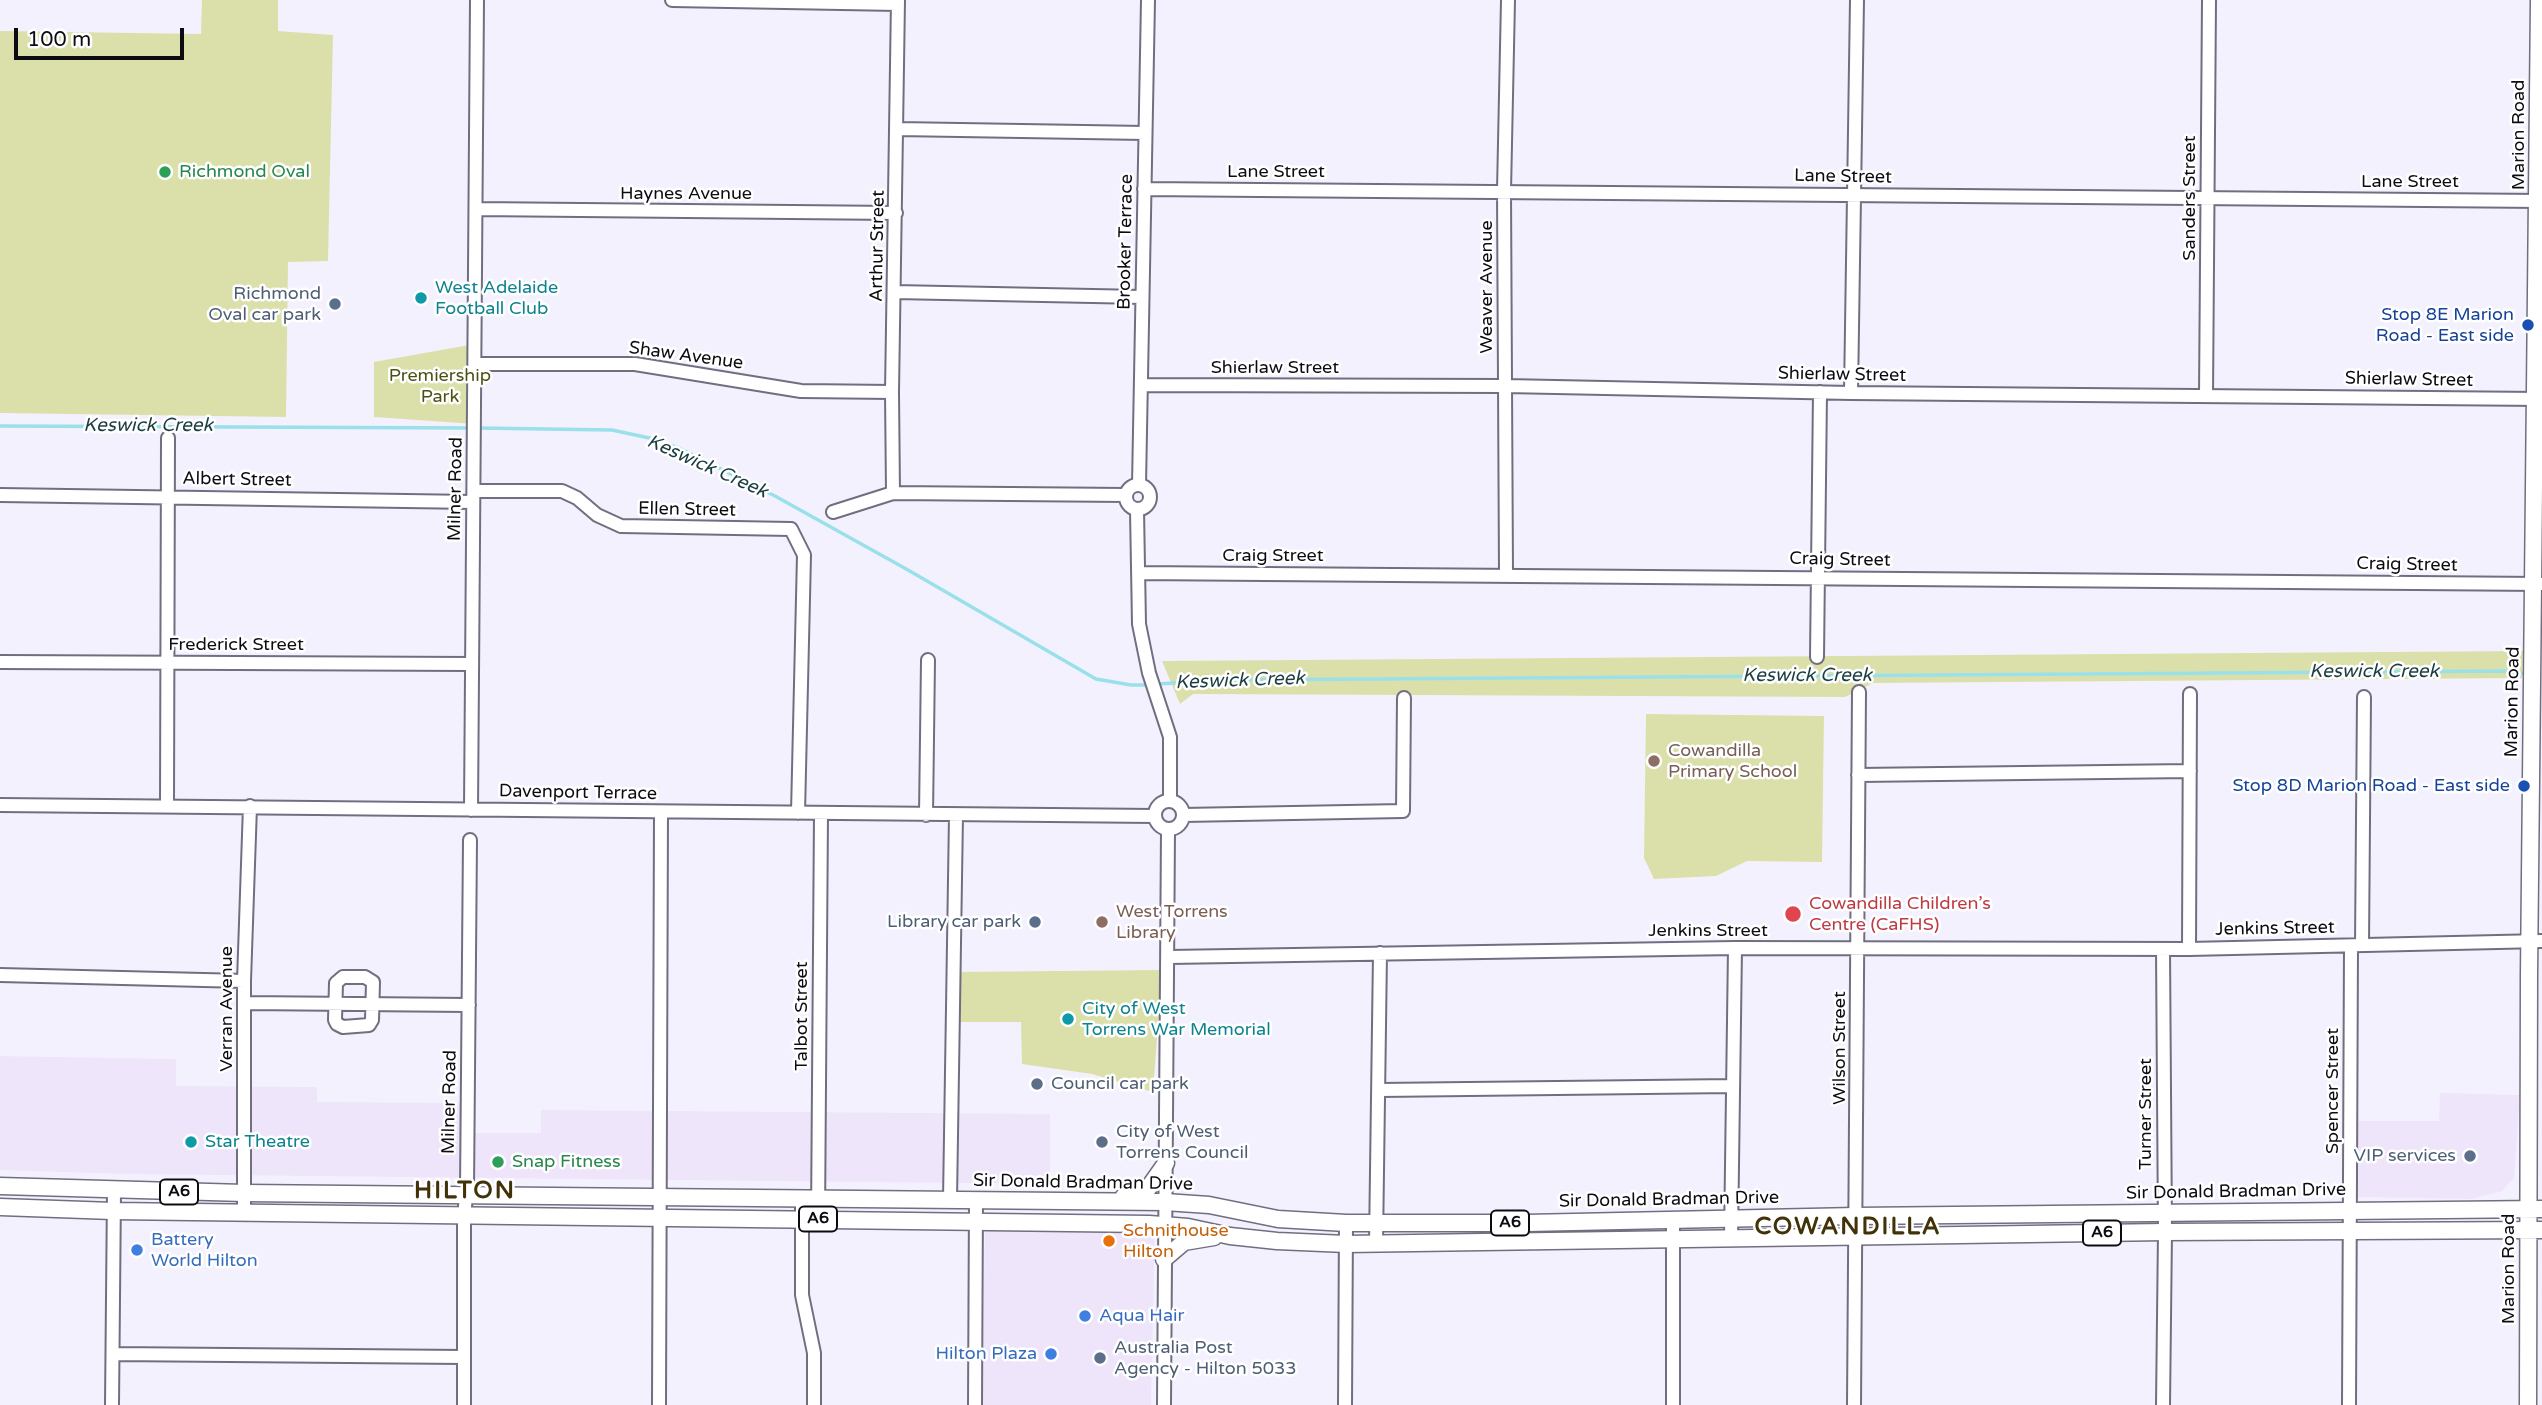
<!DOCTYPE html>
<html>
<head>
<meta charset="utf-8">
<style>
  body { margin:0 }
  #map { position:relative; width:2542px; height:1405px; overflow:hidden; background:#f4f1fe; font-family:"Varela Round",sans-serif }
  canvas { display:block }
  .scale { position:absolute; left:14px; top:28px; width:170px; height:32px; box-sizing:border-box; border:4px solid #0d0b12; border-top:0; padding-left:9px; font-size:21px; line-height:24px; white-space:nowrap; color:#0d0b12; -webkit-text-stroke:5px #fff; paint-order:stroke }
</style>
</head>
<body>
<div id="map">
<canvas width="2542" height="1405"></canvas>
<div class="scale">100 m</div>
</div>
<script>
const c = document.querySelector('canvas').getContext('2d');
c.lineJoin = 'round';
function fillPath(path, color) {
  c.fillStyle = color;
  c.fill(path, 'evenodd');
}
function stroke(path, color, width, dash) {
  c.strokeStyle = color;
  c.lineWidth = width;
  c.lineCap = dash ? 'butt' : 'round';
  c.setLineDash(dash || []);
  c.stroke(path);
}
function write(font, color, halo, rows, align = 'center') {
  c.font = font + ' "Varela Round",sans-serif';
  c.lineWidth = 5;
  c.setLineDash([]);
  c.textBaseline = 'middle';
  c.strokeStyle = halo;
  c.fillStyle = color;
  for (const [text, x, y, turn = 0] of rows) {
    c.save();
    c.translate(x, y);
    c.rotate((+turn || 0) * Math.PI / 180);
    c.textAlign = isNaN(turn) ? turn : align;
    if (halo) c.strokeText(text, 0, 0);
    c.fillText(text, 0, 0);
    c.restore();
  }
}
fillPath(new Path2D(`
  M0,1056L176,1059V1086L317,1087V1102L468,1103V1133H541V1110L1050,1114V1184L126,1174L0,1170Z
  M2440,1093L2520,1095L2514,1178L2502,1191L2471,1199L2350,1197L2351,1121H2439Z
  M985,1226L1155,1230L1151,1405H982Z`), '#eee5fa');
fillPath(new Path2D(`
  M202,0H278V31L333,35L328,261L288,262L286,417L0,413V31L201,34Z
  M475,344V424L374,417V362Z
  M2523,651L2522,678L1873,683L1845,697L1193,694L1180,704L1162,661Z
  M1646,714L1824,716L1822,862L1747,861L1716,876L1654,879L1644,858Z
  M1162,970L1153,1092L1092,1074L1022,1064L1021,1022H952L954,972Z`), '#dbe0aa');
stroke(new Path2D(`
  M0,426L470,428
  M478,428L612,430L654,439L681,449L775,496L908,570L1096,679L1131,685H1149
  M1157,684L1229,680L2509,671L2528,674`), '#99e0ea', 3.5);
const minor = new Path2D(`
  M672,0L898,4
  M898,0L892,392L893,493L1126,495
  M898,129L1145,133
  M1144,189L2542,201
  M476,209L896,213
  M895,292L1142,297
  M475,364H635L801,391L892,392
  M1141,385L1506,386L1851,393L2542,399
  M1851,393L1857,0
  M2206,396L2209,0
  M1139,485L1148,0
  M1126 497a12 12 0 1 1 24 0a12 12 0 1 1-24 0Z
  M474,491H562L577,498L597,515L621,526L791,529L804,555L798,813
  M0,495L473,502
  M1137,510L1139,624L1149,673L1170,737V801
  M833,512L893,493
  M1138,573L2542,584
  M1506,574L1504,191L1508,0
  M1817,657L1820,392
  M0,662L472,664
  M1858,775L2190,771
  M1155 815a14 14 0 1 1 28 0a14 14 0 1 1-28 0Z
  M0,805L1155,816
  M167,806L168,438
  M471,810L477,0
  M926,815L928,660
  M1183,815L1403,811L1404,698
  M2362,945L2364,697
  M2163,949L2165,1232L2163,1405
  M2189,949L2190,694
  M1169,957L1735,948L2189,949L2542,941
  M0,975L244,981
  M343,977H365L373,982L372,1020L369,1025L343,1027L337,1024L335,1020L336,983Z
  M245,1003L469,1005
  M1380,1090L1733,1086
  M802,1199V1295L814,1353V1405
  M950,1200L956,815
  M244,1213V981L250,806
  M818,1219L821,814
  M1673,1219V1405
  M1731,1238L1735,948
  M1376,1243L1380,953
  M113,1354L464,1357
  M112,1405L114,1191
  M464,1405V1215L467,1189L470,840
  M659,1405L661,812
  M975,1405L976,1200
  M1164,1405L1168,829
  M1345,1405L1346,1223
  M1854,1405L1859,692
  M2349,1405L2351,946`);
const major = new Path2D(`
  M0,1186L244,1193L1165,1202L1209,1205L1278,1219L1346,1223H1526L1856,1216L2542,1209
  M1124,1196L1147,1190L1166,1163
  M0,1207L113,1211L1149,1224L1188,1227L1230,1236L1277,1241L1346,1244L2165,1232L2542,1230
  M1164,1259L1184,1242L1214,1237
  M2528,1405L2529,974L2539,0`);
stroke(minor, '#716e80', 16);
stroke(major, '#716e80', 19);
stroke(minor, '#fff', 12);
stroke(major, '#fff', 16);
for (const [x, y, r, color] of [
  [165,172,7,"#2e9e5b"],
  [421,298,7,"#0f9aa8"],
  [335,304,7,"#5c6f8a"],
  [2528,325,7,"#1a4fb4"],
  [1654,761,7,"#8d6e63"],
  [2524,786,7,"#1a4fb4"],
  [1793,914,9,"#e0444e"],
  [1035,922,7,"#5c6f8a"],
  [1102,922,7,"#8d6e63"],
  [1068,1019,7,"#0f9aa8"],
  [1037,1084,7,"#5c6f8a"],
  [191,1142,7,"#0f9aa8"],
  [1102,1142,7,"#5c6f8a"],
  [2470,1156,7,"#5c6f8a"],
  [498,1162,7,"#2e9e5b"],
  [1109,1241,7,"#e8710a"],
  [137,1250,7,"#3f7fe0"],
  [1085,1316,7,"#3f7fe0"],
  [1051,1354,7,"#3f7fe0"],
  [1100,1358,7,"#5c6f8a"]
]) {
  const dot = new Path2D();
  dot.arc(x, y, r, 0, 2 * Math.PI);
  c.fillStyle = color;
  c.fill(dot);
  stroke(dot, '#fff', 2.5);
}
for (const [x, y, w] of [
  [179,1192,38],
  [818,1219,38],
  [1510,1223,38],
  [2102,1233,38]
]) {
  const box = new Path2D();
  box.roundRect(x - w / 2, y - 12.5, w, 25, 5);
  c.fillStyle = '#fff';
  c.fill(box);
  stroke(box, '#0d0b12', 2);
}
write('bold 16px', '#0d0b12', null, [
  ["A6",179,1192],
  ["A6",818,1219],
  ["A6",1510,1223],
  ["A6",2102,1233]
]);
write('18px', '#0d0b12', '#fff', [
  ["Marion Road",2519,135,-90],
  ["Lane Street",1276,172],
  ["Lane Street",1843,177,1],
  ["Lane Street",2410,182],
  ["Haynes Avenue",686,194],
  ["Sanders Street",2190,198,-90],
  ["Brooker Terrace",1126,242,-89],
  ["Arthur Street",878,246,-89],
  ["Weaver Avenue",1487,287,-90],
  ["Shaw Avenue",686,356,8],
  ["Shierlaw Street",1275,368],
  ["Shierlaw Street",1842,375,1],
  ["Shierlaw Street",2409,380,1],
  ["Albert Street",237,480,1],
  ["Milner Road",456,489,-89],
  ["Ellen Street",687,510,1],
  ["Craig Street",1273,556],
  ["Craig Street",1840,560,1],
  ["Craig Street",2407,565,1],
  ["Frederick Street",236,645],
  ["Marion Road",2513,702,-89],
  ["Davenport Terrace",578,793,1],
  ["Jenkins Street",2275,929,-1],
  ["Jenkins Street",1708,931],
  ["Verran Avenue",227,1009,-90],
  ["Talbot Street",802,1016,-90],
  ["Wilson Street",1840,1048,-90],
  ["Spencer Street",2333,1091,-90],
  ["Milner Road",450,1102,-89],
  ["Turner Street",2146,1114,-90],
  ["Sir Donald Bradman Drive",1083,1183,1],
  ["Sir Donald Bradman Drive",2236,1192,-1],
  ["Sir Donald Bradman Drive",1669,1200,-1],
  ["Marion Road",2509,1269,-90]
]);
write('18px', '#27864d', '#fff', [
  ["Richmond Oval",179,172],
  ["Snap Fitness",512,1162]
], 'left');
write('18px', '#0d838f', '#fff', [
  ["West Adelaide",435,288],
  ["Football Club",435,309],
  ["City of West",1082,1009],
  ["Torrens War Memorial",1082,1030],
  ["Star Theatre",205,1142]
], 'left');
write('18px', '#4e5e75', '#fff', [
  ["Richmond",321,294],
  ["Oval car park",321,315],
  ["Library car park",1021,922],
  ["Council car park",1051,1084,"left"],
  ["City of West",1116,1132,"left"],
  ["Torrens Council",1116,1153,"left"],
  ["VIP services",2456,1156],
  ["Australia Post",1114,1348,"left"],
  ["Agency - Hilton 5033",1114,1369,"left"]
], 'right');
write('18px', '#164399', '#fff', [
  ["Stop 8E Marion",2514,315],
  ["Road - East side",2514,336],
  ["Stop 8D Marion Road - East side",2510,786]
], 'right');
write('18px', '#4d5013', '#fff', [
  ["Premiership",440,376],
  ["Park",440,397]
]);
write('18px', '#785e54', '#fff', [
  ["Cowandilla",1668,751],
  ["Primary School",1668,772],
  ["West Torrens",1116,912],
  ["Library",1116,933]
], 'left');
write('18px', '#be3a42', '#fff', [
  ["Cowandilla Children’s",1809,904],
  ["Centre (CaFHS)",1809,925]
], 'left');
write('18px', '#c56008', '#fff', [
  ["Schnithouse",1123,1231],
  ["Hilton",1123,1252]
], 'left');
write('18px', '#366cbe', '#fff', [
  ["Battery",151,1240],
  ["World Hilton",151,1261],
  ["Aqua Hair",1099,1316],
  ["Hilton Plaza",1037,1354,"right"]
], 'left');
write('italic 19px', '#1b3d42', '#fff', [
  ["Keswick Creek",148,426],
  ["Keswick Creek",707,467,24],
  ["Keswick Creek",2374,672],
  ["Keswick Creek",1807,676],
  ["Keswick Creek",1240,681,-2]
]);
c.letterSpacing = '2px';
write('bold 24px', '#423209', '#fff', [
  ["HILTON",465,1192],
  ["COWANDILLA",1848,1228]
]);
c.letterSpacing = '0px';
</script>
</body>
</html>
